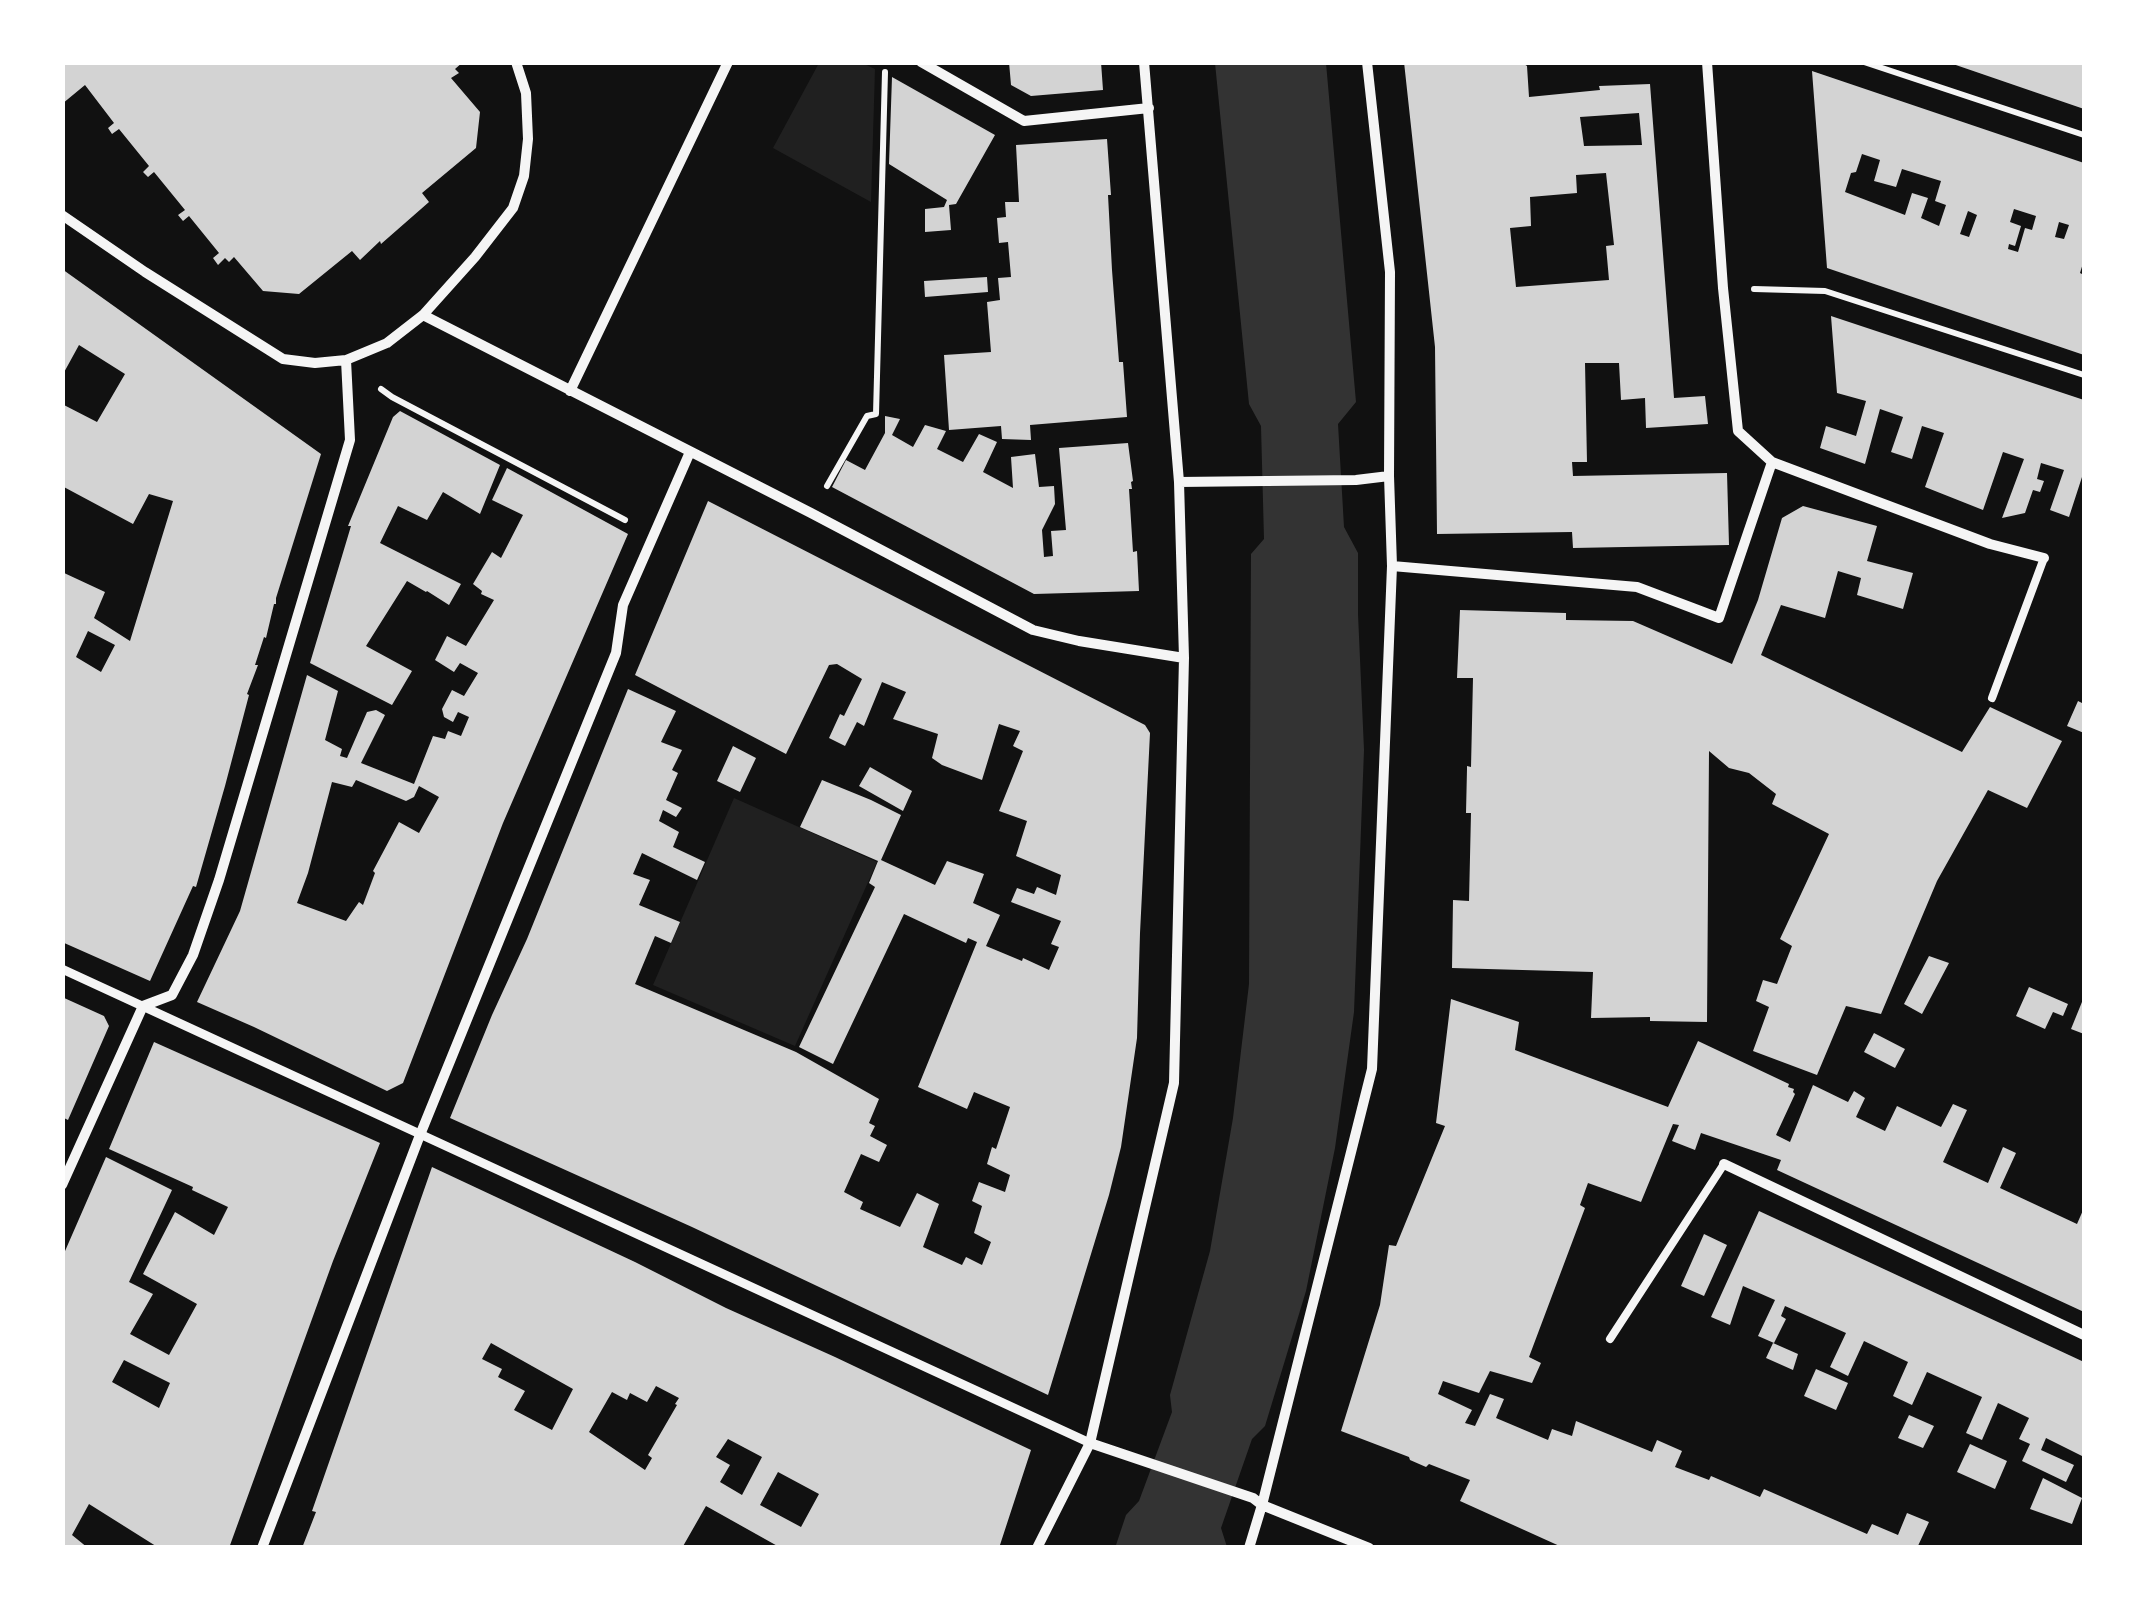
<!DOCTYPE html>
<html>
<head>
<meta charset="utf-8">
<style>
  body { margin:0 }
  #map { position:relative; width:2147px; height:1610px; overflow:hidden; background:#111; font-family:"IBM Plex Sans",sans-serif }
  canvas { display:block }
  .frame { position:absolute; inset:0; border:65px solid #fff; pointer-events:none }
</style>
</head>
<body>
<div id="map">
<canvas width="2147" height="1610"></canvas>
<div class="frame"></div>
</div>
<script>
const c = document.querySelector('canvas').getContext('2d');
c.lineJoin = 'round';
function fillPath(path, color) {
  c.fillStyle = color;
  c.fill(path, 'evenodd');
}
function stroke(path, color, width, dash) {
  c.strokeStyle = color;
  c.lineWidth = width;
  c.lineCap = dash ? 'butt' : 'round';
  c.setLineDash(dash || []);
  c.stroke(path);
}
fillPath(new Path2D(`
  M819,63H862L875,69L871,202L773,148Z
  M734,798L877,862L795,1046L653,985Z`), '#202020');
fillPath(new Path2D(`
  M1215,63H1326L1356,402L1338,424L1344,527L1358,553V614L1364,750L1354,1012L1335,1148L1306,1291L1265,1426L1252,1439L1221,1528L1227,1547L1115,1548L1126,1515L1139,1501L1172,1412L1170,1395L1210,1251L1233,1118L1249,984L1251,554L1264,539L1261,426L1249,404Z`), '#333');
fillPath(new Path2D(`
  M62,62H463L455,69L459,73L451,78L480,112L476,148L422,193L429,202L381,244L380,241L360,260L352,251L299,294L263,291L234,257L229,262L225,258L218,265L213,258L219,253L189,216L183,221L178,215L185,210L154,172L148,177L143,172L149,166L119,129L112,134L108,128L114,123L85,85L62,104Z
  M1009,62H1101L1103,90L1031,96L1011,85Z
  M1404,62H1521L1527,66L1529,97L1600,90L1599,86L1650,84L1674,398L1705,396L1708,424L1646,428L1645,398L1621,400L1619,363H1585L1587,462H1572L1573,476L1727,473L1729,545L1573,548L1572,532L1437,534L1435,347ZM1639,113L1642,145L1584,146L1580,117ZM1606,173L1614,245L1606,246L1609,280L1516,287L1510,228L1531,226L1530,197L1577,193L1576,175Z
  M1951,62H2084V109L1950,63Z
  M1812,71L2084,163V260L2080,273L2084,275V355L1827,268ZM1862,154L1880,160L1874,181L1896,187L1902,169L1941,181L1935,201L1946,205L1939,226L1921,218L1928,198L1912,193L1905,215L1845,192L1851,173L1856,172ZM2014,209L2036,216L2032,230L2025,228L2018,252L2008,249L2009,244L2015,246L2021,226L2010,222ZM1968,211L1977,215L1969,237L1960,234ZM2059,222L2069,225L2064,239L2055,237Z
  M892,77L995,135L956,204L949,205L951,230L925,232V209L944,207L947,200L889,164Z
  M1107,139L1111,195H1108L1112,270L1119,362H1123L1127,417L1030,425L1031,440L1002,439L1001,426L949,430L944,355L991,352L987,302L1000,300L998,278L1011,277L1008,242L999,243L997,218L1006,217L1005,202H1019L1016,145Z
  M62,269L321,454L276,598V604H274L266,638L264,637L255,665H258L247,694L249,695L225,786L196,887L193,886L150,981L62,942V572L105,592L94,618L130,641L173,501L149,494L133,524L62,486V404L97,422L125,374L79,345L62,376ZM88,631L115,645L101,672L76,657Z
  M987,277L988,292L925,297L924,281Z
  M1831,316L2084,400V478L2082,477L2069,517L2050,510L2064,470L2041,463L2037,479L2044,481L2040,492L2033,490L2025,513L2002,518L2024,459L2003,452L1983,510L1925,487L1944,433L1922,426L1912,459L1891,452L1903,417L1880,409L1865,464L1820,448L1826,426L1856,436L1866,401L1837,393Z
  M400,411L500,465L480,514L443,492L427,520L398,506L380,543L461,584L449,605L427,591L426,592L407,581L366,646L412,671L392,705L310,663L351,526H348L393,417Z
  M885,416L900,419L892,435L913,447L925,425L946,431L937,449L963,462L979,434L997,442L983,472L1013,488L1011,457L1035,454L1039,487L1054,486L1055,504L1042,530L1044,557L1053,556L1051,531L1066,530L1059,448L1128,443L1133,481L1131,482L1132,489H1129L1133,552L1137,551L1139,591L1034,594L832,487L846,460L865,470L885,433Z
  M507,468L628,534L503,823L403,1083L387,1091L254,1027L197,1002L240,911L307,675L338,691L325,740L342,749L340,756L347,758L367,712L376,710L385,715L361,763L414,784L433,736L445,739L448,731L461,736L469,717L458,712L453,722L444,717L442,709L452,690L464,696L478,673L460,663L454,672L435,660L447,636L466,646L494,600L481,594L482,591L473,584L492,552L501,558L523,515L492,500ZM356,780L406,801L414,797L419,786L439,797L419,833L399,822L373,871L375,873L363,905L359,902L346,921L297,903L308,873L332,782L352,787Z
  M708,501L1145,725L1150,733L1140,933L1137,1038L1121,1147L1109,1195L1048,1395L692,1227L450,1118L492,1015L527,939L628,689L676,711L661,742L682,750L672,770L678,773L666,800L682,808L676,817L663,810L659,821L679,832L673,847L705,862L697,880L642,853L633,874L650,880L639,905L680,922L671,943L655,936L635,984L796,1052L879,1099L869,1123L875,1126L870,1136L887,1145L879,1162L861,1154L844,1192L863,1202L860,1209L900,1227L917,1193L939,1204L923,1247L962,1265L966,1257L982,1265L991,1242L974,1233L982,1206L972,1201L979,1182L1005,1192L1010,1175L987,1164L992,1147L996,1149L1010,1107L974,1092L967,1109L918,1087L977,942L968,938L966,943L904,914L833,1064L799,1047L875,887L869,883L878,861L800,827L822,780L871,800L901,815L881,860L935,885L947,861L984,874L973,903L1000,915L986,946L1022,961L1023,958L1049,970L1059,947L1051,944L1061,921L1011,902L1017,888L1034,894L1037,887L1056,895L1061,875L1016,856L1027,821L999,811L1023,751L1013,746L1020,731L999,724L982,780L942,765L932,758L938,734L893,719L906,692L882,682L864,726L857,722L845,746L829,738L840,714L844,716L862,679L837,664L829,665L786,754L635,675Z
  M1803,506L1877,526L1867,561L1913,573L1903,609L1857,595L1861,578L1838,571L1825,618L1781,605L1761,655L1962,752L1990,707L2062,741L2027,808L1988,790L1937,881L1881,1014L1846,1006L1817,1075L1753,1051L1769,1007L1756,1001L1763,980L1777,984L1792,946L1780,939L1829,834L1772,804L1776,794L1749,773L1729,768L1709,751L1707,1022L1650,1021V1017L1591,1018L1593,972L1452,968L1453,900L1469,901L1471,813H1466L1467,769V766L1471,767L1473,678H1457L1460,610L1566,613V620L1633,621L1732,664L1758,600L1782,518Z
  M2078,701L2084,704V733L2067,726Z
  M733,746L756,758L740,792L717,781Z
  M870,767L912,791L903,811L859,786Z
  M1929,956L1949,963L1922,1014L1904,1004Z
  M2029,987L2068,1004L2063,1016L2053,1012L2045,1029L2016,1016Z
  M62,997L104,1016L109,1026L68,1120L62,1117Z
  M2084,997V1034L2071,1029Z
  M1451,999L1519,1022L1515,1050L1668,1107L1698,1041L1789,1084L1788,1087L1794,1089L1793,1092L1795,1094L1776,1135L1790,1142L1813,1085L1848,1102L1854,1091L1865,1098L1856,1117L1885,1131L1897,1106L1941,1127L1953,1104L1967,1110L1943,1162L1988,1183L2003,1147L2016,1153L2000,1188L2077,1224L2084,1208V1312L1777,1170L1781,1160L1701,1133L1695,1150L1672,1141L1679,1125L1673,1124L1641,1202L1588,1183L1580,1205L1585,1208L1529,1357L1541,1363L1532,1383L1490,1371L1479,1393L1443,1381L1438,1394L1472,1410L1465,1423L1475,1426L1490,1394L1504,1399L1496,1418L1548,1440L1552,1429L1572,1436L1576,1421L1652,1452L1657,1440L1682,1451L1675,1467L1709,1480L1711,1476L1760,1497L1764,1489L1867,1534L1872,1524L1898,1535L1907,1513L1929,1522L1917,1548H1564L1460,1501L1470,1480L1429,1464L1426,1467L1410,1460L1409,1457L1341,1431L1380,1305L1389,1245L1396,1246L1445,1126L1436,1123Z
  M1874,1033L1905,1049L1895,1068L1864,1052Z
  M154,1042L380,1143L333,1261L229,1548H159L89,1504L72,1535L88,1548H62V1258L106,1157L172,1190L129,1282L153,1294L130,1334L169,1355L197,1304L143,1274L175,1212L214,1235L228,1207L192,1190L193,1187L109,1149ZM124,1360L170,1383L159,1408L112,1382Z
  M432,1167L635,1262L726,1308L835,1357L1031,1450L999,1548H781L706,1506L682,1548H302L316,1512L312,1511ZM491,1343L573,1389L552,1430L514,1410L525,1391L498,1377L502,1369L482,1359ZM656,1386L679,1398L675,1404L677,1405L648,1455L652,1458L645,1470L589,1432L612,1392L627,1400L630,1393L647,1402ZM728,1439L762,1457L742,1495L720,1482L730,1465L716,1457ZM778,1472L819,1494L801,1527L760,1505Z
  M1759,1211L2084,1362V1457L2046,1438L2041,1450L2074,1465L2066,1482L2022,1461L2030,1444L2019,1439L2029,1418L1998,1403L1982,1440L1966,1433L1982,1397L1927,1372L1912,1405L1893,1396L1908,1362L1864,1341L1848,1376L1830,1367L1846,1333L1819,1321L1785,1306L1781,1316L1786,1319L1774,1343L1758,1336L1775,1300L1743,1286L1730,1325L1711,1317Z
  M1704,1234L1727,1245L1704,1296L1681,1286Z
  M1773,1343L1798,1354L1793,1370L1766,1358Z
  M1816,1369L1848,1383L1836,1410L1804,1396Z
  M1909,1415L1934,1426L1923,1448L1898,1438Z
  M1970,1444L2007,1461L1995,1489L1957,1472Z
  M2043,1478L2082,1498L2072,1524L2030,1509Z`), '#d3d3d3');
stroke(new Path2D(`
  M1864,62L2084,135
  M1754,289L1825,291L2084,375
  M381,389L392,397L625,520
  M827,486L867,416L876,414L885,72`), '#f5f5f5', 6);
stroke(new Path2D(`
  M1992,698L2044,558
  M1610,1339L1724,1164`), '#f5f5f5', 8);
stroke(new Path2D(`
  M62,969L1090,1443`), '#f5f5f5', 9);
stroke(new Path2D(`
  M921,62L1024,121L1149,108
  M1707,62L1723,288L1738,431L1772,462L1990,544L2044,558
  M62,215L145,272L283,359L315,363L346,360L387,343L423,315L475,257L513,208L524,176L528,139L526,93L516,62
  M423,315L811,513L1033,630L1079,641L1184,658
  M570,391L728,62
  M1179,482L1356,480L1389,476
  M1392,566L1637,587L1719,618L1772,462
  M1724,1164L2084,1335
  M62,1185L143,1006L172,995L193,955L219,880L350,440L346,360
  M1090,1443L1253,1498L1262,1505L1369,1548
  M262,1548L420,1135L616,653L623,605L690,452
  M1037,1548L1090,1443L1174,1083L1184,658L1179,482L1144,62
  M1249,1548L1262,1505L1372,1069L1392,566L1389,476L1390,272L1367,62`), '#f5f5f5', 10);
</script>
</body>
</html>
